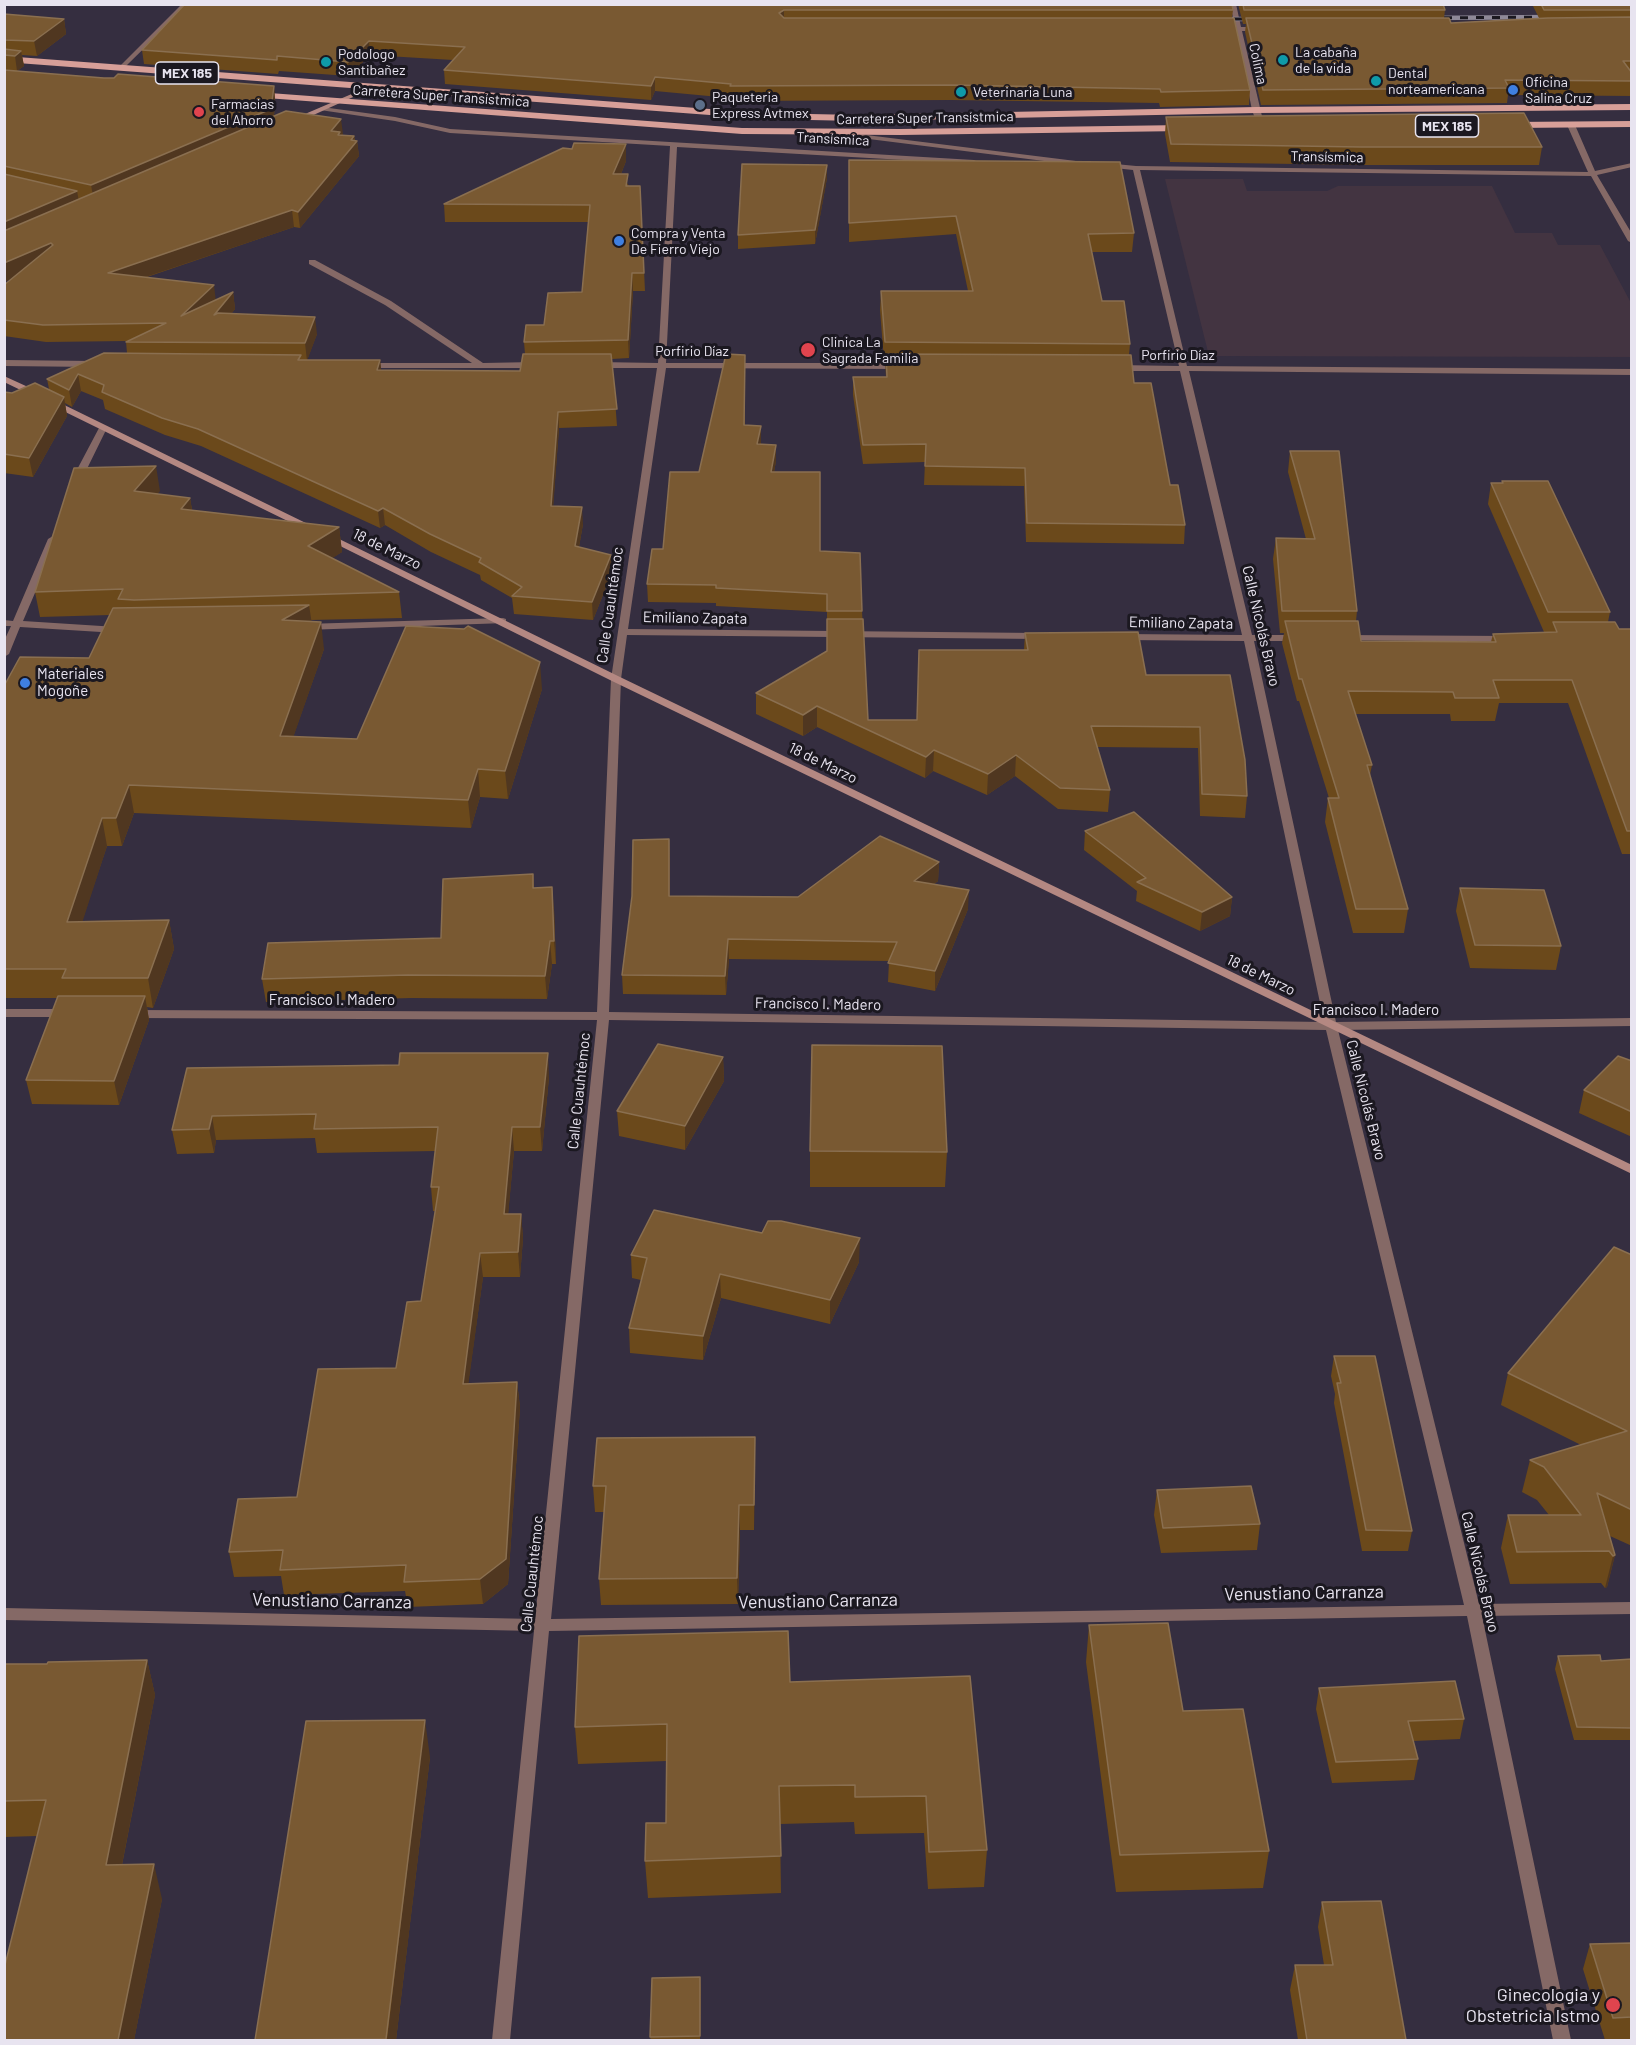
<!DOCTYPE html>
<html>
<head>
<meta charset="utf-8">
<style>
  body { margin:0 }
  #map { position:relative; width:1636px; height:2045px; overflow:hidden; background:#352e40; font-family:Barlow,sans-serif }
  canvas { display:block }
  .frame { position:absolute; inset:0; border:6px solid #e8e4f0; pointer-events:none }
</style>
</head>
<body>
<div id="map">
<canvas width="1636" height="2045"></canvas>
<div class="frame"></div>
</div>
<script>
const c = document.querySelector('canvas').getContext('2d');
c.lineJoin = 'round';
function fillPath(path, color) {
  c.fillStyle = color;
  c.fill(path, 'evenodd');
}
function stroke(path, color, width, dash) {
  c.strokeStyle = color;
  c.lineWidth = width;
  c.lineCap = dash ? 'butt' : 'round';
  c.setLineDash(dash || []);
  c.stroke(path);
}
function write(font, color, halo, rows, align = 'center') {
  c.font = font + ' Barlow,sans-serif';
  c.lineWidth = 6;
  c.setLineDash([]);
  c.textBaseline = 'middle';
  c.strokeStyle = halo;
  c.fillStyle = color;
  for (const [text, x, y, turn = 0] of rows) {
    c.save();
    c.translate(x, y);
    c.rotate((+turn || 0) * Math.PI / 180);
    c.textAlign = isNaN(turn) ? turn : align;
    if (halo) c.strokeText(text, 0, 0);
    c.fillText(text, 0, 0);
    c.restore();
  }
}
fillPath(new Path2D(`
  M1165,179H1243L1247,191H1327L1338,186H1492L1515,233H1552L1558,245H1600L1631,303V357L1209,356Z`), '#433441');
fillPath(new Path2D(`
  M182,4H189L124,68H120V66Z
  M1230,4H1236L1241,27H1261L1264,29L1261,31H1242L1265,129L1258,127L1252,110L1236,31H1222L1219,29L1222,27H1235Z
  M322,107L395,117L450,129L974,160L978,162L974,164L677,147L666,363H901L905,366L901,369L666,368L628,629L1039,633L1044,636L1039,639L627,635L621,679L609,1012L1324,1022L1244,641L1122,640L1117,637L1122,634L1242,635L1180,371H1117L1113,368L1117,365L1179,366L1133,170L1105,167L1101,165L1105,163L1136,166L1588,172L1567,125L1571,123L1575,125L1595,171L1632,163V167L1597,175L1632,234V243L1628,241L1591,176L1140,170L1187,366L1632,369V375L1189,371L1252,635H1297L1302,638L1297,641H1254L1336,1022L1632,1018V1026L1338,1030L1479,1604L1632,1602V1614L1482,1616L1571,2040H1553L1467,1616L549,1631L510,2040H492L534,1631L4,1620V1608L535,1619L597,1020L132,1018L126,1014L132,1010L597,1012L611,679L657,368H598L594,365L598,362L658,363L670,146L450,133L395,121L320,110V108ZM609,1020L1326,1030L1464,1605L551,1619Z
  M834,131L1076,161L1080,163L1076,165L837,135L833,133Z
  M309,260H315L391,301L483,363L535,362L539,365L535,368H364L363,366L367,363H472L385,305L309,264Z
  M4,360L94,361L98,364L94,367L4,366Z
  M103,425L107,428L81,481L76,484L73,483L71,481L99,428Z
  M53,536L58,539L23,621L117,627L122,630L117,633L20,627L9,654L4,657V641L11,626H4V620L13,621L48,539Z
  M503,618L506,619V623L305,630L300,627L305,624Z
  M1344,635L1507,636L1512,639L1507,642L1340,640V636Z
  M4,1009H66L72,1013L66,1017H4Z`), '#856966');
fillPath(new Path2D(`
  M368,87L373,88L298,122L291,120Z
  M4,376L39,392L40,394L33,396L4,382Z
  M52,399L314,527L316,529L314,531H308L49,404L48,402Z
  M327,533L620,677L1632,1165V1174L612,681L324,538V534Z`), '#b48882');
fillPath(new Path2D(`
  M4,56L763,113L857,115L1256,107L1632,104V110L1256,113L857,121L763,119L4,62Z
  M256,92L742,128L900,129L1184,125L1188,128L1184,131L900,135L742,134L253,97L252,95Z
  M1632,121V127L1511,128L1507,125L1511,122Z`), '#d79f98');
const rail = new Path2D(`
  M1428,18L1554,17
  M1218,19H1260`);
stroke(rail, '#8f8998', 4.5);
stroke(rail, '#1b1820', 3, [8]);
fillPath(new Path2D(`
  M185,4L1233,10L1232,18L1250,90L1249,105L1160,107L1159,103L951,100L730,101V98L655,91L651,100L445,84L444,70L453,60L370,55L349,76L279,71L278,74L144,64L142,50Z
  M1238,4H1443L1445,10L1444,18L1451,23L1539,18L1532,4H1632V96L1508,95L1507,103L1261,105L1245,32L1246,24H1243Z
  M4,14L64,19L66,34L37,56L22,55L24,66L17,71L104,78L274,86L275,101L274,117L343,134L342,135L354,136L355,140L357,141L359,156L300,228L294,227L147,277L216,300L233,292L235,309L231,314L317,334L307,360H380L381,370L520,371L525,354L524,342L582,292L588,222H445L444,204L572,149L626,144V161L621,174L629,186H640L645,291H633L629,358L612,359L617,426L559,428L553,506L583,524L579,547L611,555L612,572L593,620L514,614L512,598L481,580L480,575L431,552L385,525L380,528L201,446L165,435L105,409L103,400L81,391L72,407L65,403L67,416L33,477L4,473V392L12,393L49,389L47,379L127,353L126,342L128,341L46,342L4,336V285L14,277L4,282Z
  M1166,117L1542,147L1539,165H1359L1170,162L1165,134Z
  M849,160L1134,233L1132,252H1092L1102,301L1130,344L1129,355L1134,383L1170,485L1185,525L1184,544L1026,542L1024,486L924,485L925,462L863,464L853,395V377H886L885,361H884L880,310L881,291H968L956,234L849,242Z
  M827,178L815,244L738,249V235Z
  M745,371V425L761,442V444L776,445V461L774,472L820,551L862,611L868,720H917L1024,650L1025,633L1146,675H1230L1247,796L1245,818L1200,816L1198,748L1097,747L1110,790L1108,812L1058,809L1015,776L987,795L933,771L925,778L817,727L803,736L756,714V693L827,651V612L716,606V603L648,602L647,584Z
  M1290,451L1357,611L1356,621L1361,641L1491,642L1493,634L1544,632L1488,504L1491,483H1502V481L1610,612L1608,622L1619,629H1632V854H1622L1568,703H1499L1495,721H1451L1450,714H1355L1372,765L1370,775L1408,909L1404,933H1353L1325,822L1328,798H1329L1299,701H1297L1282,643L1284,633H1280L1273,559L1276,538L1306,539L1288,472Z
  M160,491L157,494L190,498L192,510L339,527L342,552L332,558L399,592L402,618L311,620L324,649L293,737L357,739L542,689L508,799L480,797L471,828L134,813L122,846H107L82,921L169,920L174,949L153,1008L147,1007L149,1020L119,1105L32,1104L26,1080L58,998H5L4,995V686L89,658L110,615L40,617L35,592Z
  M1085,831L1232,897L1230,916L1200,931L1136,901L1137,891L1084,850Z
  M669,839L670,896L798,897L939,862L938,881L934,884L968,909L935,991L888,982L889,961L729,959L726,995L623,994L622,975Z
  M533,874L534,888L554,909L556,964H552L547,999L411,998L266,1002L262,979L441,938Z
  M1460,888L1561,946L1556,970L1470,968L1456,911Z
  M723,1057L724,1081L685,1150L619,1136L617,1111Z
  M1632,1061V1137L1579,1113L1584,1090Z
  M187,1068L549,1077L542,1151H514L508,1214H521L523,1238L520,1277H483L468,1384L517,1382L520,1407L508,1584L483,1604L408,1607L405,1591L284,1595L281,1576L234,1577L229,1552L297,1497L396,1368L421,1301L435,1211H433L431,1187L435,1151L317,1153L315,1138L216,1140L214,1153L177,1154L172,1130Z
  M810,1151L947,1152L945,1187H810Z
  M631,1255L859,1262L830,1324L721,1298L703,1360L630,1353L629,1328L641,1280L632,1278Z
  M1632,1255V1546L1610,1536L1615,1555L1607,1587L1605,1588L1601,1583L1510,1584L1501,1548L1508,1515H1549L1537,1500L1522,1492L1530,1460L1581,1445L1501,1405L1508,1373Z
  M1334,1356L1412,1531L1408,1551H1362L1334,1403L1335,1394L1331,1376Z
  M755,1437L754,1530H740L738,1604L601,1605L599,1579L604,1512H595L593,1486Z
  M1157,1490L1260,1524L1257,1550L1161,1553L1154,1515Z
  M1089,1625L1183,1711L1269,1851L1263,1888L1116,1892L1086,1662Z
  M1558,1656L1601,1661L1632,1659V1740H1574L1555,1669Z
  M147,1660L155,1695L122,1865L162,1899L134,2040H4L37,1836L4,1837V1664H47Z
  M970,1676L987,1850L984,1887L928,1889L924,1833L855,1834L854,1822L780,1824L781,1893L648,1898L645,1861L666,1823L667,1761L578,1764L575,1727L790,1682Z
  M1319,1688L1464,1719L1460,1739L1413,1741L1418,1759L1414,1780L1332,1783L1316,1709Z
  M430,1757L396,2040H255Z
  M1322,1902L1406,2040H1298L1290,1990L1295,1965H1324L1318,1927Z
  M1632,1943V2040H1605L1583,1969L1590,1944Z
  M700,1977V2040H651L650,2037Z`), '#6b491b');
fillPath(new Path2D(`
  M784,10V24L779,13Z
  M64,19L66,34L37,56L34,41Z
  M369,41L370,55L349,76L348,62Z
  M21,51L24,66L17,71L15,56Z
  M655,77V91L651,100V86Z
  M274,86L275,101L273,125L94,201L91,185Z
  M341,119L343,134L341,137L331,131Z
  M354,136L355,143L357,141L359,156L300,228L298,212Z
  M626,144V161L614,191L613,174Z
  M827,165V178L815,244V230Z
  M77,191L80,207L4,239V222Z
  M292,210L294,227L110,289L108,273Z
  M51,243L54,259L4,282V263Z
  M632,273L633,291L629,358L628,340Z
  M214,285L216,302L181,316Z
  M233,292L235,309L216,332L214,315Z
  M315,317L317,334L307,361L305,343Z
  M380,360L382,377L377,370Z
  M78,374L81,391L72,407L69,390Z
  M64,397L67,416L33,477L29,458Z
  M558,412L559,428L552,524L551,506Z
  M761,426V442L757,461V444Z
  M776,445V461L771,489V472Z
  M156,466L160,491L138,516L134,491Z
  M190,498L194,523L181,509Z
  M582,507L583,524L576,563L575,546Z
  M383,508L385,525L380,528L378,511Z
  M339,527L342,552L311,572L308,546Z
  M611,555L612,572L593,620L592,602Z
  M309,605L313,631L282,620Z
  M321,622L324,649L284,764L280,736Z
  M540,662L542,689L508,799L505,771Z
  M817,706V727L803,736V715Z
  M934,750L933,771L925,778L926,757Z
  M1016,755L1015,776L987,795L988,774Z
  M478,769L480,797L471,828L468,800Z
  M129,785L134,813L122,846L116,818Z
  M102,818L107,846L73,951L67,922Z
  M669,839L670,858V915L669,896Z
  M939,862L938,881L913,900L914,881Z
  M552,887L554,909L556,964L554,941Z
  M969,890L968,909L935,991V971Z
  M1232,897L1230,916L1200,931L1202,912Z
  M169,920L174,949L153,1008L148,978Z
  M728,939L729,959L726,995L725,976Z
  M550,941L552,964L547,999L545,976Z
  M145,996L149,1020L119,1105L114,1081Z
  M548,1053L549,1077L542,1151L540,1127Z
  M723,1057L724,1081L685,1150V1126Z
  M212,1116L216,1140L214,1153L209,1129Z
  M512,1127L514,1151L506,1238L504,1214Z
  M521,1214L523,1238L520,1277L518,1252Z
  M860,1238L859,1262L830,1324V1300Z
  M480,1253L483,1277L465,1409L463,1384Z
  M720,1274L721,1298L703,1360V1336Z
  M517,1382L520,1407L508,1584L483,1604L480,1579Z
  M755,1437V1462L754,1530V1505Z
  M739,1505L740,1530L738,1604L737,1578Z
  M1615,1555L1607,1587L1605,1588L1613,1556Z
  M147,1660L155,1695L115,1900L106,1865Z
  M425,1720L430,1757L396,2040H387Z
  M154,1864L162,1899L134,2040H118Z
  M700,1977L701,1990L700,2040Z`), '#503720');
const building = new Path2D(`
  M185,4H1232L1233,10H784L779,13L784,18H1234L1250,90L1161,92L1160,89L952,85L730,86L731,84L655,77L651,86L444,70L465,47L369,41L348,62L277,56V60L142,50Z
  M1243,4H1443L1445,10H1244Z
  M1541,4H1632V10H1544Z
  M4,14L64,19L34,41L4,40Z
  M1632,17V61H1623L1632,73V81L1505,80L1509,88L1263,90L1246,18H1449L1451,23L1548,18Z
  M4,49L21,51L15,56L4,55Z
  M4,70L104,78H114L118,74L274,86L271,109L91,185L4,166Z
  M286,111L341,119L331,131L340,132L338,135L354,136L351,140L357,141L298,212L292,210L108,273L214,285L181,316L233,292L214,315L218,313L315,317L305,343L126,342L166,323L43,325L4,320V285L53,245L51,243L4,263V231Z
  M1524,113L1542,147H1361L1171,144L1166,117Z
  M574,143L626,144L613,174H628L626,186H640L644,273H632L628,340L524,342L526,325H544L548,293L582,292L590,205L444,204L563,148L572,149Z
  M849,160L1120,162L1134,233L1088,234L1102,301H1124L1130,344L885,342L881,291H973L956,216L849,223Z
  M742,164L827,165L815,230L738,235Z
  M4,174L77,191L4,222Z
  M104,353L301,355L298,360H380L377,370L520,371L523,354H611L617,409L558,412L551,506L582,507L575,546L611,555L592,602L512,596L522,587L479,562L481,558L430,534L383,508L378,511L198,429L162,418L102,392L104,385L78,374L69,390L47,379Z
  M726,354L745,355L744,425L761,426L757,444L776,445L771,472H820V551L860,553L862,611H827V594L716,588V585L647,584L652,549H663L670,472H699Z
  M886,354L1131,355L1134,383H1151L1170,485H1178L1185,525L1027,523L1025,468L925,466L926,444L863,445L853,377H887Z
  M35,383L64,397L29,458L4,454V392L12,393Z
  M1290,451H1339L1357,611H1282L1276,538L1315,539Z
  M156,466L134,491L190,498L181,509L339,527L308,546L399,592L134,600L118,599L123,589L35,592L74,468Z
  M1502,481H1548L1610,612H1548L1491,483H1503Z
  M309,605L282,620L321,622L280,736L357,739L406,626L464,629L468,626L540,662L505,771L478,769L468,800L129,785L116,818H102L67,922L169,920L148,978H62L66,969H4V686L20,657L89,658L113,608Z
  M827,619H863L868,720H917L919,650H1028L1025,633L1138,632L1146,675H1230L1245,760L1247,796L1202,794L1200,727L1091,726L1110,790L1060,788L1016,755L988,774L934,750L926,757L817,706L803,715L756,693L827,651Z
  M1285,621H1358L1361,641L1496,642L1493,634L1557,632L1553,622H1615L1619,629H1632V831H1627L1572,680H1493L1499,698H1455L1453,692L1348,691L1372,765H1367L1408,909H1356L1328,798H1339L1302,679H1299Z
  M1134,812L1232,897L1202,912L1137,882L1146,878L1085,831Z
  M880,836L939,862L914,881L969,890L935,971L888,963L897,942L728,939L725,976L622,975L632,896L633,840L669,839V896L798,897Z
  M533,874V888L552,887L554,941H550L545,976L408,975L262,979L268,943L441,938L443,879Z
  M1460,888L1544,890L1561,946L1475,945Z
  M58,996H145L114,1081L26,1080Z
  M658,1044L723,1057L685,1126L617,1111Z
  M812,1045L942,1046L947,1152L810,1151Z
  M400,1053H548L540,1127H512L504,1214H521L518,1252L480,1253L463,1384L517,1382L506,1559L480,1579L404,1582L406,1565L280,1570L283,1550L229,1552L238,1499L297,1497L318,1369L396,1368L407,1302L421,1301L439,1187H431L438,1127L314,1129L316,1114L212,1116L209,1129L172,1130L187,1068L399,1065Z
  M1618,1056L1632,1061V1112L1584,1090Z
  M654,1210L762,1233L768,1221H781L860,1238L830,1300L720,1274L703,1336L629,1328L647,1258L631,1255Z
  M1614,1247L1632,1255V1510L1597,1493L1615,1555L1613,1556L1609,1551L1517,1552L1508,1515H1581L1544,1467L1530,1460L1627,1431L1508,1373Z
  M1334,1356H1375L1412,1531L1366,1530L1337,1383H1341Z
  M755,1437L754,1505H739L737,1578L599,1579L606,1486H593L597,1438Z
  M1251,1486L1260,1524L1163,1528L1157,1490Z
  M1168,1623L1183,1711L1243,1709L1269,1851L1120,1855L1089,1625Z
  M788,1631L790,1682L970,1676L987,1850L929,1852L926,1796L855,1797V1785L779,1786L781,1856L645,1861L646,1823H666L667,1724L575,1727L579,1636Z
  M1600,1655L1601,1661L1632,1659V1728L1577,1727L1558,1656Z
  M147,1660L106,1865L154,1864L118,2040H4V1969L46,1800L4,1801V1664H47L48,1662Z
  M1455,1681L1464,1719L1408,1721L1418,1759L1336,1762L1319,1688Z
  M425,1720L386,2039L255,2040L306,1721Z
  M1381,1901L1406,2040H1307L1295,1965H1333L1322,1902Z
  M1632,1943V2017L1613,2018L1590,1944Z
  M700,1977V2036L650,2037L652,1978Z`);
fillPath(building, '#795932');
stroke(building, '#8a6f50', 1.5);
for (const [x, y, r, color] of [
  [1283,60,6,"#0f9aa8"],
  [326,62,6,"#0f9aa8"],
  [1376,81,6,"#0f9aa8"],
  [1513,90,6,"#3f7fe0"],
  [961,92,6,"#0f9aa8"],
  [700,105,6,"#5c6f8a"],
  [199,112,6,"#e0444e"],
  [619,241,6,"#3f7fe0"],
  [808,350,8,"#e0444e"],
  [25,683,6,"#3f7fe0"],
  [1613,2005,8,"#e0444e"]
]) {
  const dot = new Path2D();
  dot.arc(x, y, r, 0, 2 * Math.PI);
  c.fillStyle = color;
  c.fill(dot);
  stroke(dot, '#1b1820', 2);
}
write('14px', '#e8e4f0', '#1b1820', [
  ["La cabaña",1295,52],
  ["de la vida",1295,68],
  ["Podologo",338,54],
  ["Santibañez",338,70],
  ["Dental",1388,73],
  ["norteamericana",1388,89],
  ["Oficina",1525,82],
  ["Salina Cruz",1525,98],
  ["Veterinaria Luna",973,92],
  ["Paqueteria",712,97],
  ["Express Avtmex",712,113],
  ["Farmacias",211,104],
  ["del Ahorro",211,120],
  ["Compra y Venta",631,233],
  ["De Fierro Viejo",631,249],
  ["Clinica La",822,342],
  ["Sagrada Familia",822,358]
], 'left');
write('14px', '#e8e4f0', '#1b1820', [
  ["Colima",1258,64,78],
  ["Carretera Super Transístmica",441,96,4],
  ["Carretera Super Transístmica",925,118,-1],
  ["Transísmica",833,139,3],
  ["Transísmica",1327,157,1],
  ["Porfirio Díaz",692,351],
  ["Porfirio Díaz",1178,355]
]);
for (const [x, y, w] of [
  [187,73,63],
  [1447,126,63]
]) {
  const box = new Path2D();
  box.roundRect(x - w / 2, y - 11, w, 22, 4.5);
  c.fillStyle = '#1b1820';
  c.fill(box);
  stroke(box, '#e8e4f0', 1.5);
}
write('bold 14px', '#e8e4f0', null, [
  ["MEX 185",187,73],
  ["MEX 185",1447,126]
]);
write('15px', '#e8e4f0', '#1b1820', [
  ["18 de Marzo",387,549,26],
  ["Calle Cuauhtémoc",610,605,-82],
  ["Emiliano Zapata",695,618,1],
  ["Emiliano Zapata",1181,623,1],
  ["Calle Nicolás Bravo",1261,626,77],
  ["18 de Marzo",823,763,26],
  ["18 de Marzo",1261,975,26],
  ["Francisco I. Madero",332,1000],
  ["Francisco I. Madero",818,1004,1],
  ["Francisco I. Madero",1376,1010],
  ["Calle Cuauhtémoc",579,1091,-84],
  ["Calle Nicolás Bravo",1366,1100,76],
  ["Calle Nicolás Bravo",1480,1572,77],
  ["Calle Cuauhtémoc",532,1574,-84]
]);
write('15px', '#e8e4f0', '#1b1820', [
  ["Materiales",37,674],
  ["Mogoñe",37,691]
], 'left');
write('18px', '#e8e4f0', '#1b1820', [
  ["Venustiano Carranza",1304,1593,-1],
  ["Venustiano Carranza",332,1601,1],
  ["Venustiano Carranza",818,1601,-1]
]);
write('18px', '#e8e4f0', '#1b1820', [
  ["Ginecologia y",1600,1995],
  ["Obstetricia Istmo",1600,2016]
], 'right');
</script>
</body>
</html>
